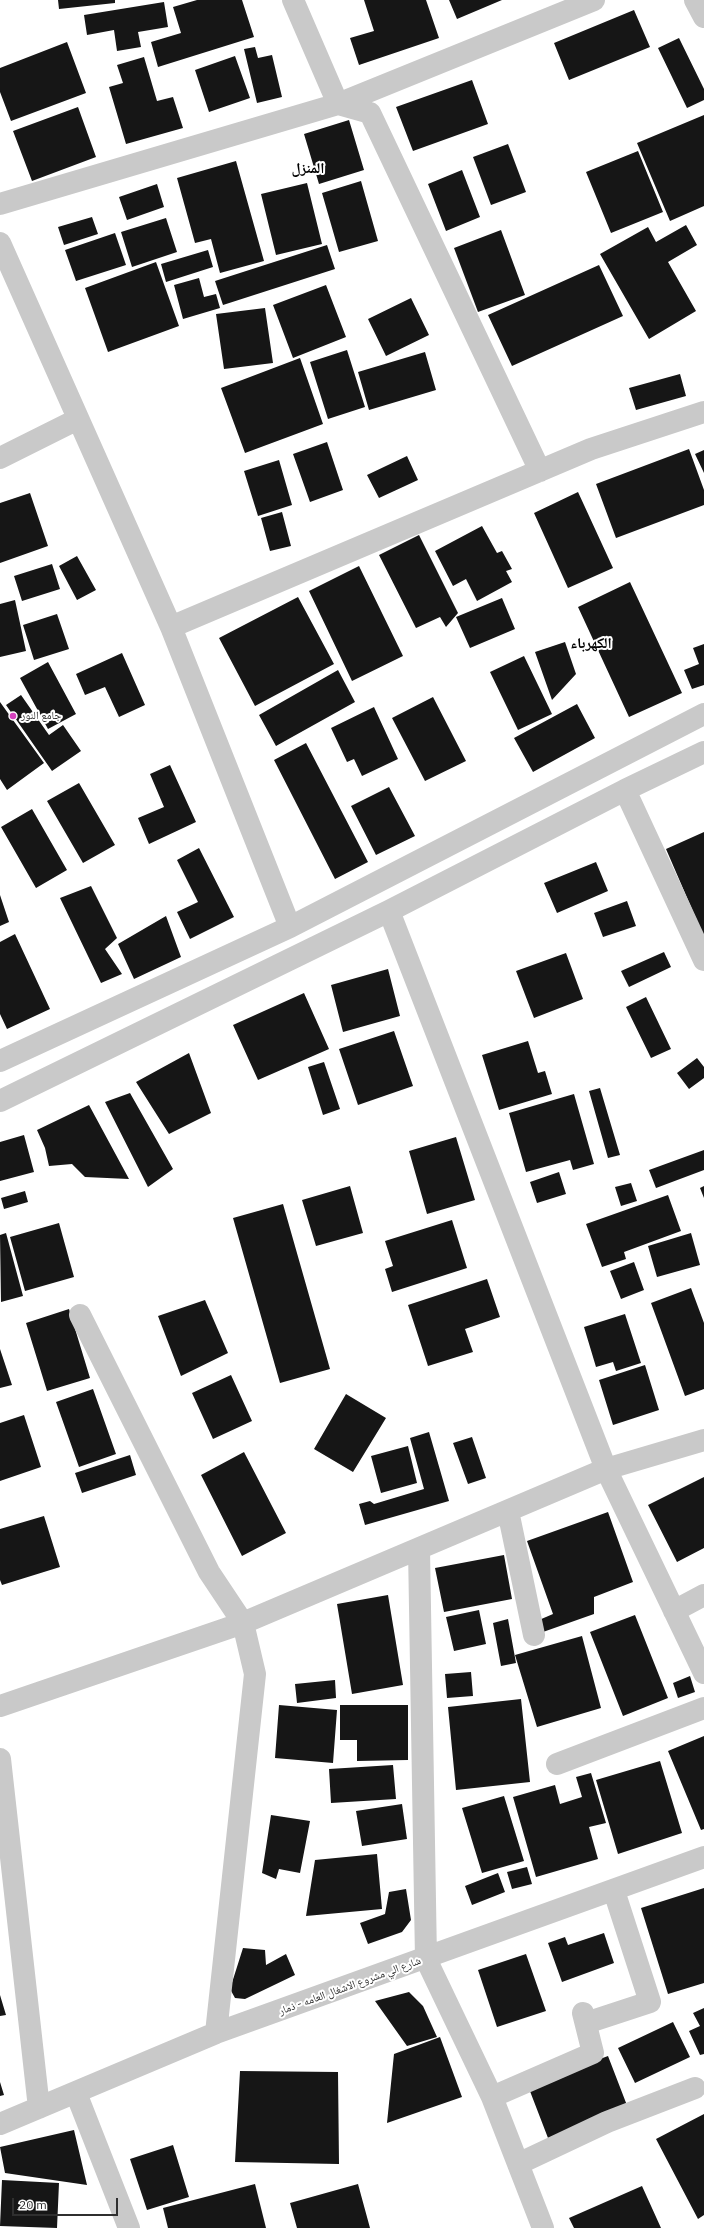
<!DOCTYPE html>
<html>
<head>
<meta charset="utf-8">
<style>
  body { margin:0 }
  #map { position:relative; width:704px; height:2228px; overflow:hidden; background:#fff; font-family:"IBM Plex Sans",sans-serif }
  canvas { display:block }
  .scale { position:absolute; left:12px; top:2198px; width:106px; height:18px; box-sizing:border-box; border:2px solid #2f2f2f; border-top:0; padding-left:5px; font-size:12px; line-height:14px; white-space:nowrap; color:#2f2f2f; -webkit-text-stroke:3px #fff; paint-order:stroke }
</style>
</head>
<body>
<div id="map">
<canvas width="704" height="2228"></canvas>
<div class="scale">20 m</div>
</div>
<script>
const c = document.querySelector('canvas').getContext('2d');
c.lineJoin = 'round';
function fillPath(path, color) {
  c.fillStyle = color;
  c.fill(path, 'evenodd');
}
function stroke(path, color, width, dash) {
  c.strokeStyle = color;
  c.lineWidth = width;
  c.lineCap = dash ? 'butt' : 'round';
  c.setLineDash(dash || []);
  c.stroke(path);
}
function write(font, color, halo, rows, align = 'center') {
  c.font = font + ' "IBM Plex Sans","Noto Naskh Arabic",sans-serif';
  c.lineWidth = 4;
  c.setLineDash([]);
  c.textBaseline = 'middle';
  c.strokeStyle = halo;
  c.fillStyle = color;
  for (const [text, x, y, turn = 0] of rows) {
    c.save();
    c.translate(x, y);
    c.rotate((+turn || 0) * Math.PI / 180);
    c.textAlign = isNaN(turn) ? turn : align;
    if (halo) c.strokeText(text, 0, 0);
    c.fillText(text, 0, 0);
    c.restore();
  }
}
fillPath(new Path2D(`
  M58,0H115V3L59,9Z
  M197,0H242L254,37L158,67L151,42L181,33L173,7Z
  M364,0H426L439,38L359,65L350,38L374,31Z
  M449,0H502L457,19Z
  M164,2L168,27L138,32L141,47L117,51L114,30L87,35L84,15Z
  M634,10L650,47L569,80L554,43Z
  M679,38L704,89V100L687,108L658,48Z
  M67,42L86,93L11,121L0,92V68Z
  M255,47L258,58L272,55L282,97L257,103L244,49Z
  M235,56L250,98L209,112L195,70Z
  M144,57L157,101L173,97L183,128L126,144L109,87L123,83L117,65Z
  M472,80L488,124L413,151L396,107Z
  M78,107L96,157L32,181L13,131Z
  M704,115V206L670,221L637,143Z
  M349,120L364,170L319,184L304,134Z
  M508,144L526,192L491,205L473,157Z
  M638,151L663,212L611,233L586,172Z
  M236,161L264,261L220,273L211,239L195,243L177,178Z
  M462,170L480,217L446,231L428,184Z
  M361,181L378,241L339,252L322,193Z
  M307,183L322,244L276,255L261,194Z
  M157,184L164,207L127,220L119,197Z
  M92,217L98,234L64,245L58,227Z
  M166,218L177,252L132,267L121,232Z
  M686,225L697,245L668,262L696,311L649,339L600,254L648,227L656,242Z
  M501,230L525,295L478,312L454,248Z
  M115,233L126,265L76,281L65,250Z
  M327,245L335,269L223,305L215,281Z
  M208,250L213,267L166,282L161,264Z
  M156,262L179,326L108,352L85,288Z
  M599,265L623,316L512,366L488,315Z
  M199,278L204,297L216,294L220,308L183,319L174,285Z
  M326,285L346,337L293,358L273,305Z
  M411,298L429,335L386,356L368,319Z
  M265,308L273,363L224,369L216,314Z
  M347,350L365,407L328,419L310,362Z
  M425,352L436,390L369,410L358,372Z
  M300,358L323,424L245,453L221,388Z
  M680,374L686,396L636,410L629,388Z
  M327,442L343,490L310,502L293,454Z
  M689,449L704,490V505L616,538L596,484Z
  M704,450V473L695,454Z
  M407,456L418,480L379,498L367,475Z
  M279,460L292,505L258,516L244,471Z
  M578,492L613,568L568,588L534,513Z
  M30,493L48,546L0,563V503Z
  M282,512L291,546L270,551L261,518Z
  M482,526L497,553L502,551L512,569L506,571L512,582L477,601L466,579L453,586L435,551Z
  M419,535L458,613L446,627L440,617L416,628L379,555Z
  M77,556L96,590L77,600L59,566Z
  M52,564L60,589L22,601L14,576Z
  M359,566L403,656L352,681L309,591Z
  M630,582L682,693L629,717L578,607Z
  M298,597L334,664L255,706L219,638Z
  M502,598L515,629L470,648L456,617Z
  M15,600L26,651L0,657V604Z
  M57,614L69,649L34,660L23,625Z
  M565,642L576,674L552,700L535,652Z
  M704,644V685L692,689L684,670L699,664L693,648Z
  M122,653L145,705L119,717L105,687L85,695L76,674Z
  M524,656L552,714L518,730L490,672Z
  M48,662L76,714L48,729L20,678Z
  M338,670L355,702L276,746L259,715Z
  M21,695L49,735L63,725L81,751L52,771L6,705Z
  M433,697L466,761L425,781L392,718Z
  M0,702L44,763L7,790L0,779Z
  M577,704L595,738L533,772L514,738Z
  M374,707L398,759L362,776L354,759L347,762L331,728Z
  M306,743L368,862L335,879L274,760Z
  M170,765L196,822L149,844L138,818L164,807L150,774Z
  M79,783L115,845L83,863L47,801Z
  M389,787L415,836L376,855L351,806Z
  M32,809L67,870L36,888L1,827Z
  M704,832V937L666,849Z
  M199,848L234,917L190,939L177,912L198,902L177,860Z
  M596,862L608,891L557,913L544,883Z
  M91,886L117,938L105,949L122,974L101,983L60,898Z
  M0,895L9,922L0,926Z
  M627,901L636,926L603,937L594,913Z
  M166,916L181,957L134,979L118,944Z
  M15,934L50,1009L7,1029L0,1014V942Z
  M664,952L671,967L629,987L621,971Z
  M566,953L583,999L534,1018L516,971Z
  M388,969L400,1016L343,1032L331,985Z
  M304,993L329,1049L258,1080L233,1025Z
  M646,997L671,1049L651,1058L626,1007Z
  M394,1031L413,1086L358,1105L339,1049Z
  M528,1041L538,1073L545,1071L552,1094L499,1110L482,1055Z
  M189,1053L211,1113L169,1134L136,1082Z
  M697,1058L704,1067V1078L689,1089L677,1073Z
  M324,1062L340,1109L323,1115L308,1067Z
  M600,1088L620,1155L608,1158L589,1091Z
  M130,1093L173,1169L148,1187L105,1102Z
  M574,1094L594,1164L573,1170L570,1160L526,1172L509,1113Z
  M89,1105L129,1179L85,1177L72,1164L49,1166L45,1148L37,1130Z
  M24,1135L34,1172L0,1181V1142Z
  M456,1137L475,1200L427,1214L409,1151Z
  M704,1150V1170L656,1188L649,1170Z
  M559,1172L566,1194L537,1203L530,1182Z
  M631,1183L637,1201L621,1206L615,1187Z
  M350,1186L363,1233L316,1246L302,1200Z
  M704,1186V1198L700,1188Z
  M25,1191L28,1202L4,1209L1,1198Z
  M668,1195L681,1231L624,1252L626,1259L602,1267L586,1224Z
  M283,1204L330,1369L280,1383L233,1218Z
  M452,1220L467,1268L392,1292L385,1269L393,1266L385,1241Z
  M59,1223L74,1277L25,1291L10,1237Z
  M6,1233L23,1296L1,1302L0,1235Z
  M691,1233L700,1265L657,1277L648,1246Z
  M634,1262L644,1290L621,1299L610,1271Z
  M487,1279L500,1317L465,1329L473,1352L428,1366L408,1305Z
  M691,1288L704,1323V1389L685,1396L651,1303Z
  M205,1300L228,1353L181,1376L158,1316Z
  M69,1309L90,1378L47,1391L26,1323Z
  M625,1314L641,1363L616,1371L613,1362L596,1367L584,1327Z
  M0,1349L12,1385L0,1388Z
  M645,1365L659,1410L613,1425L599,1380Z
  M231,1375L252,1421L213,1439L192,1393Z
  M93,1389L116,1454L79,1467L56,1402Z
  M346,1394L386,1418L353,1472L314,1449Z
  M24,1415L41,1467L0,1481V1423Z
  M429,1432L449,1501L365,1525L359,1504L370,1501L374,1504L424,1489L410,1438Z
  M472,1437L486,1478L468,1484L453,1443Z
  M408,1446L417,1483L381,1493L371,1456Z
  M244,1452L286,1533L242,1556L201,1475Z
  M130,1455L136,1475L82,1493L75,1473Z
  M704,1477V1548L677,1562L648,1505Z
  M608,1512L633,1582L594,1597V1614L543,1632L539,1620L553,1614L527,1541Z
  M44,1516L60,1567L2,1585L0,1580V1529Z
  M504,1555L512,1599L444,1612L435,1568Z
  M388,1595L403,1685L352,1694L337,1604Z
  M479,1610L486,1644L454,1651L446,1617Z
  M635,1615L668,1698L623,1716L590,1632Z
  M508,1619L516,1663L501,1666L493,1623Z
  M582,1636L601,1708L537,1727L515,1655Z
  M471,1672L473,1696L447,1698L445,1674Z
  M690,1676L695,1692L678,1698L673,1683Z
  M335,1680L336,1698L297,1703L295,1684Z
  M521,1699L530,1782L456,1790L448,1707Z
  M279,1705L337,1710L333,1763L275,1758Z
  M340,1705H408V1760L357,1761V1740H340Z
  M704,1736V1829L701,1830L668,1751Z
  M660,1761L682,1833L618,1854L596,1780Z
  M393,1765L396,1799L331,1803L329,1769Z
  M591,1773L606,1823L589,1827L598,1859L536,1877L513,1797L555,1785L560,1804L582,1797L576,1777Z
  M504,1796L524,1861L482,1873L462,1808Z
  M402,1804L407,1839L362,1846L356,1811Z
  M271,1815L310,1821L300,1873L279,1869L276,1879L262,1873Z
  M377,1854L382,1909L306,1916L315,1860Z
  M527,1867L532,1884L512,1889L507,1872Z
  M498,1873L505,1892L472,1905L465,1886Z
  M704,1888V1983L668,1994L641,1908Z
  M406,1889L411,1920L402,1932L368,1944L360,1923L385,1914L389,1892Z
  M604,1933L614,1963L562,1982L548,1943L565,1937L568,1945Z
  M243,1948L265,1950L266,1965L286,1954L295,1975L245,1999L235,1998L230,1989Z
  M526,1954L546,2011L497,2027L478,1970Z
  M409,1992L423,2006L437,2037L407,2046L375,2001Z
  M0,1995L6,2015L0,2016Z
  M704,2008V2054L700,2055L689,2031L700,2026L693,2013Z
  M673,2022L690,2057L635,2083L618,2048Z
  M440,2037L462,2097L387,2123L394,2054Z
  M608,2056L628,2108L548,2138L528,2086Z
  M240,2071L338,2072L339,2164L235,2162Z
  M0,2082L4,2095L0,2096Z
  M704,2114V2215L698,2219L656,2139Z
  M74,2130L87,2185L5,2173L0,2147Z
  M173,2145L189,2197L147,2210L130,2159Z
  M2,2180L59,2183L57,2228L0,2226Z
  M255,2184L266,2228H168L163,2208Z
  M358,2184L370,2228H297L290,2203Z
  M642,2186L661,2228H574L569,2218Z`), '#161616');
stroke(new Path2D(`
  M293,0L338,104L370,113L540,471
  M695,0L704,17
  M0,204L338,104L594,0
  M0,243L171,627L290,927
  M0,458L78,419
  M171,627L591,449L704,412
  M625,790L704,960
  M389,911L606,1469L704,1673
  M0,1061L290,927L704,714
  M0,1101L389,911L625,790L704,752
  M80,1315L209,1572L243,1623L255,1674L216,2033
  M508,1511L534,1635
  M419,1549L426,1959L492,2097L543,2228
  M674,1611L704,1595
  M0,1706L243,1623L606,1469L704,1440
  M0,1759L39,2108
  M557,1764L704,1708
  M586,2023L650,2002L614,1891
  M76,2093L129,2228
  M492,2097L593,2053L583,2013
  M0,2124L216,2033L704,1857
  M518,2164L607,2122L695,2088`), '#c9c9c9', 22);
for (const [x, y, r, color] of [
  [13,716,4,"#d641be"]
]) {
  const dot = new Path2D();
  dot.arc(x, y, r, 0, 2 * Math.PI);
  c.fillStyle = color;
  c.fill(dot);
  stroke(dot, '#fff', 1.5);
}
write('11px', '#2f2f2f', '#fff', [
  ["جامع النور",21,716]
], 'left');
write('11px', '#2f2f2f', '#fff', [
  ["شارع الي مشروع الاشغال العامه - ذمار",350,1986,-20]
]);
write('bold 15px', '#000', '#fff', [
  ["المنزل",308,169],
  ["الكهرباء",591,644]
]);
</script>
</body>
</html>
